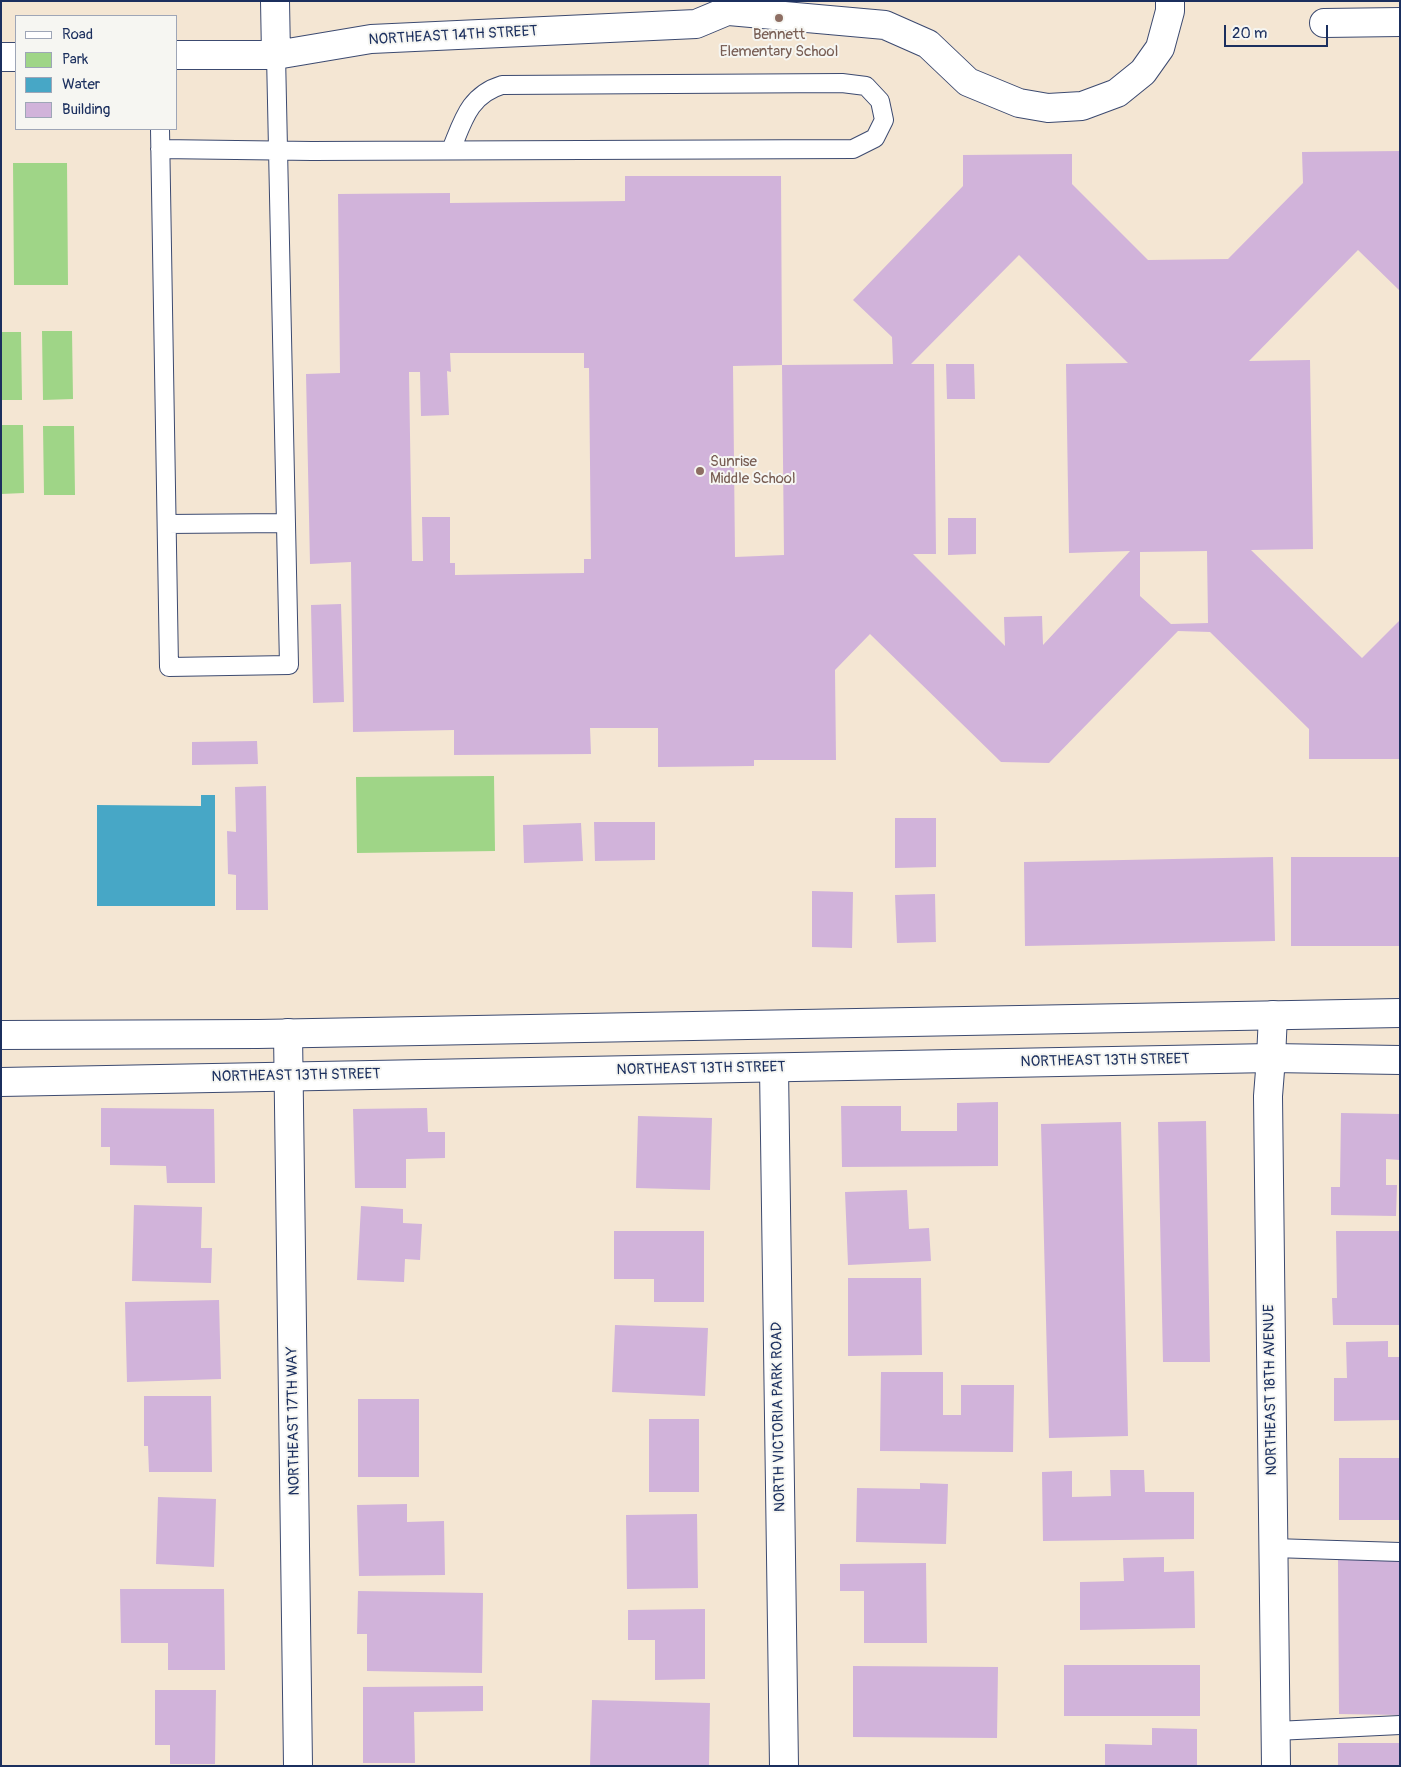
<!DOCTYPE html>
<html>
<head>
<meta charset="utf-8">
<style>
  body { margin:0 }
  #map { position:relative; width:1401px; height:1767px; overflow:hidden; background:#f4e6d3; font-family:Pangolin,sans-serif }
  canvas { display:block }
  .frame { position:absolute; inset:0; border:2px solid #1b2f5e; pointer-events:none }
  .legend { position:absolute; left:15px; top:15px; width:162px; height:115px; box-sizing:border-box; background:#f6f6f2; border:1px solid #9ea6b7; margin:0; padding:6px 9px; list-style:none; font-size:15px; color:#1b2f5e }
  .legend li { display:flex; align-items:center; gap:10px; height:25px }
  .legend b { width:25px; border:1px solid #9ea6b7 }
  .scale { position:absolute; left:1224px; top:25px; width:104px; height:22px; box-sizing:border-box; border:2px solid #1b2f5e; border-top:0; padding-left:6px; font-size:15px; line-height:18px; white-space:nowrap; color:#1b2f5e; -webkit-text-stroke:4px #f6f6f2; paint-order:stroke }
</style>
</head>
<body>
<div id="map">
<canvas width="1401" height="1767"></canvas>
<div class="frame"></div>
<ul class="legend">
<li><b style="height:6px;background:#fff"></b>Road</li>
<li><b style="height:14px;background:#9fd587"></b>Park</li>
<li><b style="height:14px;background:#47a7c6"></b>Water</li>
<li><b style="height:14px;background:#d1b3da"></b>Building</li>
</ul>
<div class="scale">20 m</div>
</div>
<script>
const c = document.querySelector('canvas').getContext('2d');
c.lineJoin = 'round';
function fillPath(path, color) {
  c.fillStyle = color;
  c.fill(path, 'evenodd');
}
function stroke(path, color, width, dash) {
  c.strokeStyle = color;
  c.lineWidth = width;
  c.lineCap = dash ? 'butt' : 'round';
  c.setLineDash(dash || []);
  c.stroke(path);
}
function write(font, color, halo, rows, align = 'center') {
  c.font = font + ' Pangolin,sans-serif';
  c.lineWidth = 4;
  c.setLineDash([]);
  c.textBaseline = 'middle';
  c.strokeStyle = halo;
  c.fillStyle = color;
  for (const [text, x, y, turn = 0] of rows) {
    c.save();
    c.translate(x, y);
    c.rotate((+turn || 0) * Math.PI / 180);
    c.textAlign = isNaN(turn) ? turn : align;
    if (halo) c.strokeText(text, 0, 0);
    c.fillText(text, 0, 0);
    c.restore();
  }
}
fillPath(new Path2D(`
  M13,163H67L68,285H14Z
  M42,331H72L73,399L43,400Z
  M1,332H21L22,400H1Z
  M1,425H23L24,493L1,494Z
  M43,426H74L75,495H44Z
  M494,776L495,851L357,853L356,777Z`), '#9fd587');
fillPath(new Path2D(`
  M201,795H215V906H97V805L201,806Z`), '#47a7c6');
fillPath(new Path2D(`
  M1400,151V291L1358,250L1249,361L1310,360L1313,549L1251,550L1362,658L1400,620V759H1309V729L1210,632L1178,631L1049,763L1001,762L870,634L835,670L836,760H754V766L658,767V728H590L591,754L454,755V730L353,732L351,562L310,564L306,374L340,373L338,194L450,193V203L625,201V176H781L782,365L733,366L735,557L784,555L782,365L893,364L892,337L853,300L963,186V155L1072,154V184L1148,260L1228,259L1303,183L1302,152ZM1019,255L1128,363L1066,364L1069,553L1130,551L1043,645L1042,616L1004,617L1005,646L913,554H936L934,364H911ZM450,353H584V368H589L591,559H584V573L455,575V563H450V517H422L423,561H412L409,372H420L421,416L449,415L447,371L451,372ZM1207,551L1208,623L1171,624L1140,596V552Z
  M946,364H974L975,399H947Z
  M948,518H976V554L948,555Z
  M341,604L344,702L313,703L311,605Z
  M257,741L258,764L192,765V742Z
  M266,786L268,910H236V875L228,874L227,831L236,832L235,787Z
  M895,818H936V867L895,868Z
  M594,822H655V860L595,861Z
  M581,823L583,861L524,863L523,825Z
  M1273,857L1275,941L1025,946L1024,862Z
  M1291,857H1400V946H1291Z
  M812,891L853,892L852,948L812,947Z
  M935,894L936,942L897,943L895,895Z
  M998,1102V1166L842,1167L841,1106H901V1131H957V1103Z
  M101,1108L214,1109L215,1183H167L166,1166L110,1165V1147H101Z
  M427,1108L428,1132H445V1158L406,1159V1188H355L353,1109Z
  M1341,1113L1400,1114V1160L1386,1159V1185H1397L1396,1216L1331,1215V1187H1340Z
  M638,1116L712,1118L710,1190L636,1188Z
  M1206,1121L1210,1362H1163L1158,1122Z
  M1121,1122L1128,1436L1049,1438L1041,1124Z
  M907,1190L909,1229L929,1228L931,1261L848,1265L845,1192Z
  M134,1205L202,1207L201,1248H212L211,1283L132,1281Z
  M361,1206L403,1209V1223L422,1224L420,1260L405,1259L404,1282L357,1280Z
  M614,1231H704V1302H654V1279H614Z
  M1336,1231H1400V1325H1333L1332,1298H1337Z
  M848,1278H921L922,1355L848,1356Z
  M219,1300L221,1379L127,1382L125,1302Z
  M615,1325L708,1328L705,1396L612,1392Z
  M1388,1341V1357H1400V1420L1334,1421V1378H1347L1346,1342Z
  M881,1372H943V1415H961V1385H1014L1013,1452L880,1451Z
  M144,1396H211L212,1472H149L148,1446H144Z
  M358,1399H419V1477H358Z
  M649,1419H699V1492H649Z
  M1339,1458H1400V1520H1339Z
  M1110,1470H1144L1145,1492H1194V1539L1043,1541L1042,1472L1072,1471V1497L1111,1496Z
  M920,1483L948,1484L946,1544L856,1542L857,1488L920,1489Z
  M158,1497L216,1499L214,1567L156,1564Z
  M407,1504V1522L444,1521L445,1575L359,1576L357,1505Z
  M697,1514L698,1588L627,1589L626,1515Z
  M1164,1557V1572L1194,1571L1195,1628L1080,1630V1582L1124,1581L1123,1558Z
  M1338,1559H1400V1715L1339,1714Z
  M926,1563L927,1643H864V1591H840V1564Z
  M120,1589H224L225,1670H168V1643H121Z
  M358,1591L483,1593L482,1673L367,1671V1634H357Z
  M705,1609V1679L655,1680V1640H628V1610Z
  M1064,1665H1200V1716H1064Z
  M853,1666L998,1667L997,1738L853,1737Z
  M483,1686V1711L414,1712L415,1763H363V1687Z
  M155,1690H216L215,1764H170V1745H155Z
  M592,1700L710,1703L709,1766H590Z
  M1152,1728L1197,1729V1766H1105V1744L1152,1745Z
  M1338,1743H1400V1766H1338Z`), '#d1b3da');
const lane = new Path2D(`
  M160,129L169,667L289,665L276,55
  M160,149L312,151L853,149L875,138L884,120L880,101L866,86L842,83L502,85C469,95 463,121 451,150
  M167,524L286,523
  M1273,1548L1400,1552
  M1276,1731L1400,1725`);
const street = new Path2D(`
  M275,1L276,55
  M729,11L885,25L928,44L968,82L1019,103L1048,108L1082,106L1117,93L1143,72L1160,48L1170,11V1
  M1324,23L1400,22
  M176,55H276L371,39L696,24L751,1
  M1,57H16
  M1273,1015L1271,1058L1268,1096L1276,1766
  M288,1033L298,1766
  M774,1068L784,1766`);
const secondary = new Path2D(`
  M1,1035L258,1034L1400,1013
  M1,1082L1271,1058L1400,1060`);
stroke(lane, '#3c4a70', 20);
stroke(street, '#3c4a70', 30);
stroke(secondary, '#3c4a70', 30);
stroke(lane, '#fff', 18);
stroke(street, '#fff', 28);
stroke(secondary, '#fff', 28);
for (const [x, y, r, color] of [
  [779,18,5,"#8d6e63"],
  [700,471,5,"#8d6e63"]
]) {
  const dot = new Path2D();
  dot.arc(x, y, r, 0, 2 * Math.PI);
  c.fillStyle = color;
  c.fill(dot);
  stroke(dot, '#f6f6f2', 2);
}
write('15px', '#785e54', '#f6f6f2', [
  ["Bennett",779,35],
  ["Elementary School",779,52],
  ["Sunrise",710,462,"left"],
  ["Middle School",710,479,"left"]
]);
write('15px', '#1b2f5e', '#f6f6f2', [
  ["NORTHEAST 14TH STREET",453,36,-3],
  ["NORTHEAST 13TH STREET",1105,1061,-1],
  ["NORTHEAST 13TH STREET",701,1069,-1],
  ["NORTHEAST 13TH STREET",296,1076,-1],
  ["NORTHEAST 18TH AVENUE",1271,1390,-91],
  ["NORTH VICTORIA PARK ROAD",779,1417,-91],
  ["NORTHEAST 17TH WAY",294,1421,-91]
]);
</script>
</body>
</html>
